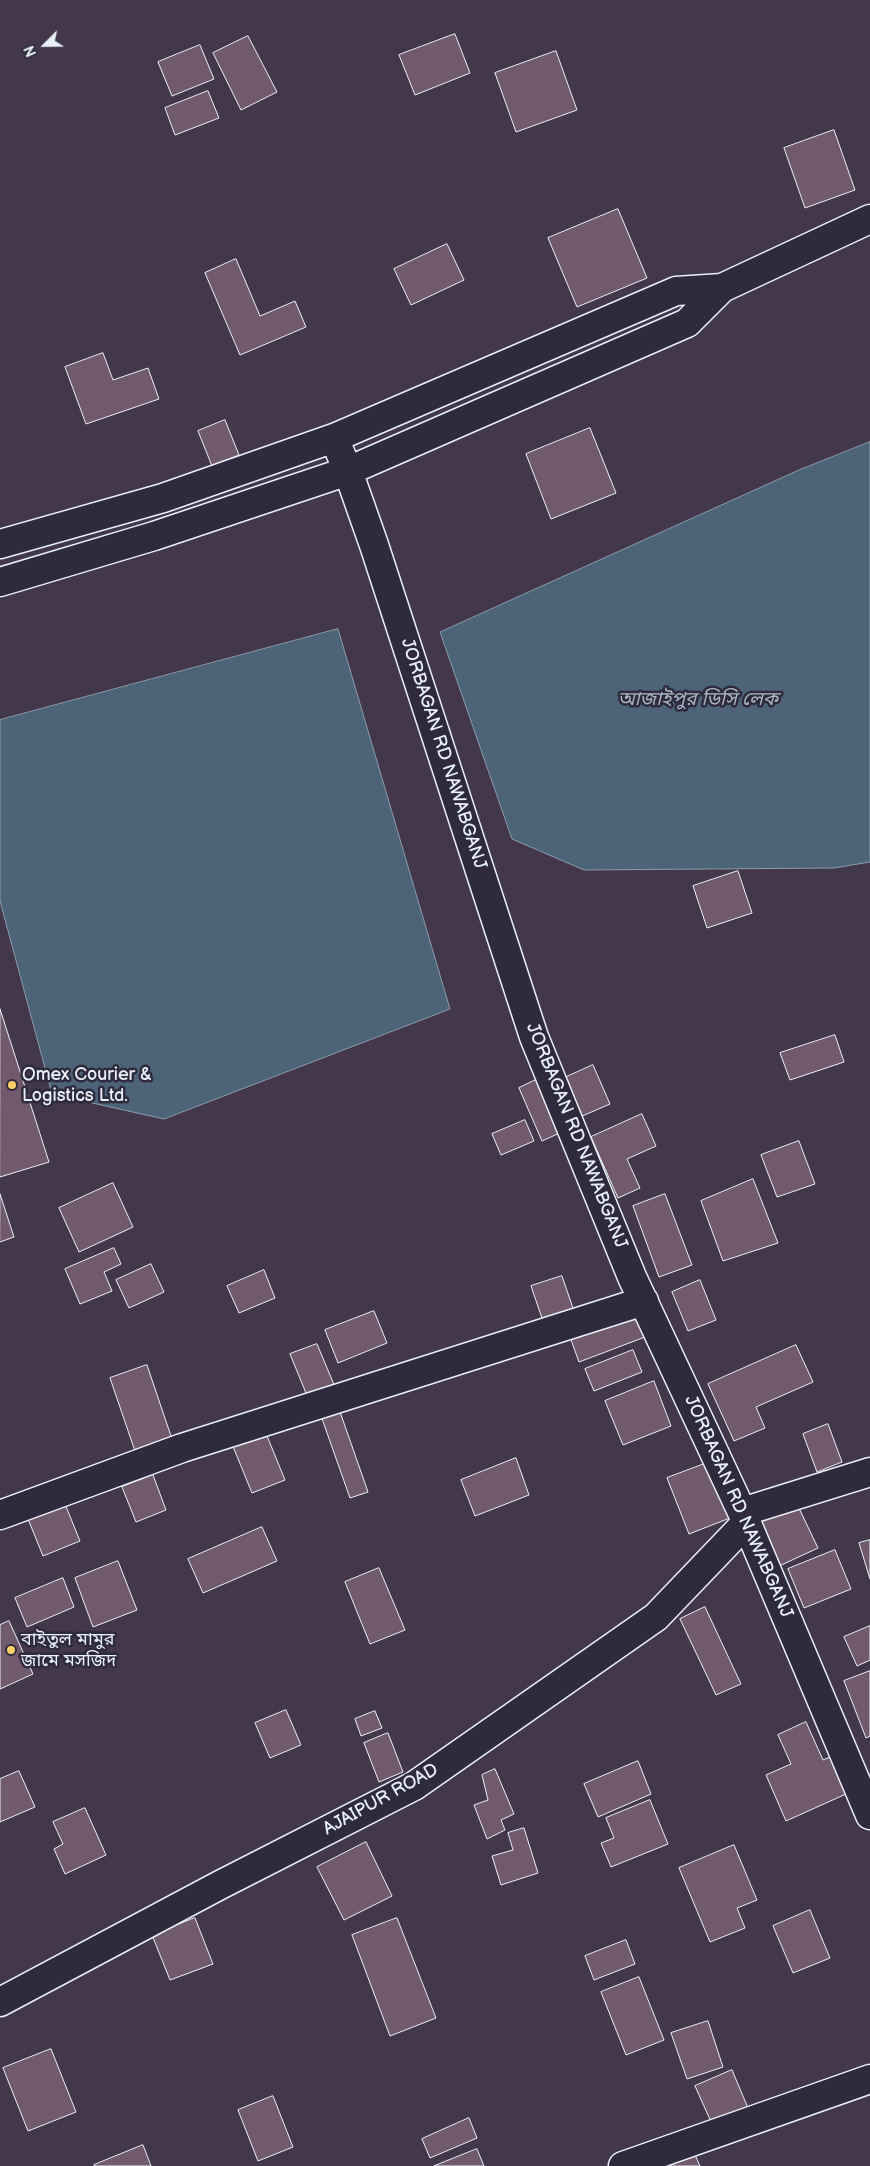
<!DOCTYPE html>
<html>
<head>
<meta charset="utf-8">
<style>
  body { margin:0 }
  #map { position:relative; width:870px; height:2166px; overflow:hidden; background:#43384b; font-family:"Balsamiq Sans",sans-serif }
  canvas { display:block }
  .north { position:absolute; left:20px; top:20px; width:50px; height:50px; -webkit-text-stroke:4px #2f2a3d; paint-order:stroke; rotate:247deg; font-size:14px; font-weight:700; line-height:20px; text-align:center; color:#e8f1f8 }
  .north::after { content:''; display:block; margin:auto; width:18px; height:22px; background:#e8f1f8; clip-path:polygon(50% 0,100% 100%,50% 72%,0 100%) }
</style>
</head>
<body>
<div id="map">
<canvas width="870" height="2166"></canvas>
<div class="north">N</div>
</div>
<script>
const c = document.querySelector('canvas').getContext('2d');
c.lineJoin = 'round';
function fillPath(path, color) {
  c.fillStyle = color;
  c.fill(path, 'evenodd');
}
function stroke(path, color, width, dash) {
  c.strokeStyle = color;
  c.lineWidth = width;
  c.lineCap = dash ? 'butt' : 'round';
  c.setLineDash(dash || []);
  c.stroke(path);
}
function write(font, color, halo, rows, align = 'center') {
  c.font = font + ' "Balsamiq Sans","Noto Sans Bengali",sans-serif';
  c.lineWidth = 5;
  c.setLineDash([]);
  c.textBaseline = 'middle';
  c.strokeStyle = halo;
  c.fillStyle = color;
  for (const [text, x, y, turn = 0] of rows) {
    c.save();
    c.translate(x, y);
    c.rotate((+turn || 0) * Math.PI / 180);
    c.textAlign = isNaN(turn) ? turn : align;
    if (halo) c.strokeText(text, 0, 0);
    c.fillText(text, 0, 0);
    c.restore();
  }
}
const water = new Path2D(`
  M870,442V862L834,868L584,870L512,839L440,632L799,470Z
  M338,629L450,1009L164,1119L52,1094L0,901V720Z`);
fillPath(water, '#4d6378');
stroke(water, '#8b9cab', 1);
const building = new Path2D(`
  M455,34L470,73L415,95L399,55Z
  M248,36L277,92L241,110L213,53Z
  M200,45L214,79L172,96L158,62Z
  M556,51L577,110L516,132L495,73Z
  M208,91L219,118L175,135L165,108Z
  M834,130L855,190L805,208L784,148Z
  M618,209L647,278L577,307L548,238Z
  M447,244L464,280L411,305L394,269Z
  M236,259L260,316L295,301L306,327L240,355L205,273Z
  M103,353L113,380L148,368L159,399L86,424L65,367Z
  M225,420L239,455L212,466L198,431Z
  M590,428L616,493L551,519L526,454Z
  M738,871L752,913L707,928L693,886Z
  M0,1009L49,1162L0,1177Z
  M835,1035L844,1062L790,1080L780,1053Z
  M593,1065L610,1104L580,1117L562,1079Z
  M538,1079L562,1132L542,1141L519,1088Z
  M642,1114L656,1146L627,1159L640,1188L618,1198L591,1137Z
  M525,1120L534,1141L501,1155L492,1134Z
  M799,1141L815,1184L777,1197L761,1155Z
  M753,1179L778,1243L723,1261L701,1201Z
  M113,1183L133,1227L79,1252L59,1208Z
  M0,1194L14,1237L0,1242Z
  M665,1194L692,1265L659,1277L633,1206Z
  M114,1248L121,1264L104,1272L112,1291L80,1304L65,1269Z
  M151,1264L164,1292L129,1308L116,1280Z
  M264,1270L275,1298L239,1313L227,1286Z
  M562,1276L575,1314L544,1324L531,1286Z
  M700,1280L716,1320L688,1331L672,1292Z
  M374,1311L387,1343L338,1363L325,1330Z
  M635,1312L645,1337L579,1362L570,1337Z
  M317,1344L335,1387L308,1398L290,1354Z
  M796,1345L813,1382L756,1407L765,1428L734,1441L708,1384Z
  M633,1350L642,1372L594,1391L585,1369Z
  M147,1365L174,1445L137,1457L110,1378Z
  M654,1381L671,1426L623,1445L605,1401Z
  M338,1406L368,1492L350,1498L320,1413Z
  M828,1424L842,1462L817,1472L803,1434Z
  M265,1431L285,1480L252,1493L232,1444Z
  M516,1458L529,1495L475,1516L461,1480Z
  M707,1463L730,1518L689,1534L667,1478Z
  M153,1475L166,1510L136,1522L122,1487Z
  M65,1504L80,1541L43,1556L28,1519Z
  M797,1504L818,1548L777,1567L757,1523Z
  M262,1527L277,1561L203,1593L188,1559Z
  M870,1540V1579L859,1543Z
  M835,1550L851,1589L804,1608L788,1569Z
  M118,1561L137,1610L93,1627L75,1578Z
  M379,1568L405,1630L370,1644L345,1582Z
  M63,1578L74,1607L27,1627L15,1598Z
  M705,1607L741,1684L716,1695L680,1619Z
  M9,1621L33,1674L0,1689V1625Z
  M870,1626V1660L857,1666L844,1637Z
  M870,1671V1736L866,1738L844,1681Z
  M286,1710L301,1745L270,1758L255,1723Z
  M375,1711L382,1728L361,1736L355,1719Z
  M806,1722L823,1760L830,1757L846,1794L786,1821L766,1775L791,1764L778,1735Z
  M388,1733L403,1772L379,1782L364,1743Z
  M638,1761L651,1794L598,1817L584,1784Z
  M495,1769L514,1814L501,1820L505,1830L487,1839L474,1805L488,1800L482,1775Z
  M19,1771L35,1807L0,1822V1779Z
  M650,1800L668,1844L611,1867L601,1843L614,1838L606,1818Z
  M85,1808L106,1855L65,1874L54,1849L63,1844L53,1822Z
  M524,1828L538,1873L501,1885L492,1856L513,1850L508,1833Z
  M366,1842L392,1896L344,1920L317,1867Z
  M734,1845L757,1900L737,1908L745,1928L710,1942L679,1868Z
  M810,1910L830,1958L793,1973L773,1926Z
  M195,1918L213,1964L170,1980L152,1935Z
  M397,1918L436,2018L390,2036L352,1935Z
  M626,1940L635,1964L594,1980L585,1956Z
  M639,1977L664,2040L626,2055L601,1992Z
  M708,2021L723,2067L687,2079L671,2033Z
  M51,2049L76,2112L28,2131L3,2068Z
  M732,2070L748,2108L712,2124L695,2086Z
  M273,2096L293,2147L258,2161L238,2110Z
  M469,2118L477,2138L430,2158L422,2139Z
  M143,2145L151,2166H94V2165Z
  M477,2149L484,2166H434Z
  M693,2150L700,2166H655Z`);
fillPath(building, '#725a6d');
stroke(building, '#e8f1f8', 1);
const minor = new Path2D(`
  M334,438L348,471L374,545L534,1037L632,1277L742,1512L870,1815
  M0,544L163,498L334,438L676,291L722,288
  M0,582L154,536L348,471L687,323L722,288L870,219
  M742,1512L870,1472
  M0,1515L182,1448L644,1301
  M0,2002L220,1885L414,1786L656,1617L747,1522
  M623,2166L870,2079`);
stroke(minor, '#e8f1f8', 31);
stroke(minor, '#2f2a3d', 28);
for (const [x, y, r, color] of [
  [12,1085,5,"#ffd166"],
  [11,1650,5,"#ffd166"]
]) {
  const dot = new Path2D();
  dot.arc(x, y, r, 0, 2 * Math.PI);
  c.fillStyle = color;
  c.fill(dot);
  stroke(dot, '#2f2a3d', 2);
}
write('18px', '#e8f1f8', '#2f2a3d', [
  ["JORBAGAN RD NAWABGANJ",443,754,72],
  ["JORBAGAN RD NAWABGANJ",576,1136,68],
  ["JORBAGAN RD NAWABGANJ",738,1507,66],
  ["AJAIPUR ROAD",381,1800,-29]
]);
write('18px', '#e8f1f8', '#2f2a3d', [
  ["Omex Courier &",22,1075],
  ["Logistics Ltd.",22,1096],
  ["বাইতুল মামুর",21,1640],
  ["জামে মসজিদ",21,1661]
], 'left');
write('italic 19px', '#aab8c5', '#2f2a3d', [
  ["আজাইপুর ডিসি লেক",698,700]
]);
</script>
</body>
</html>
